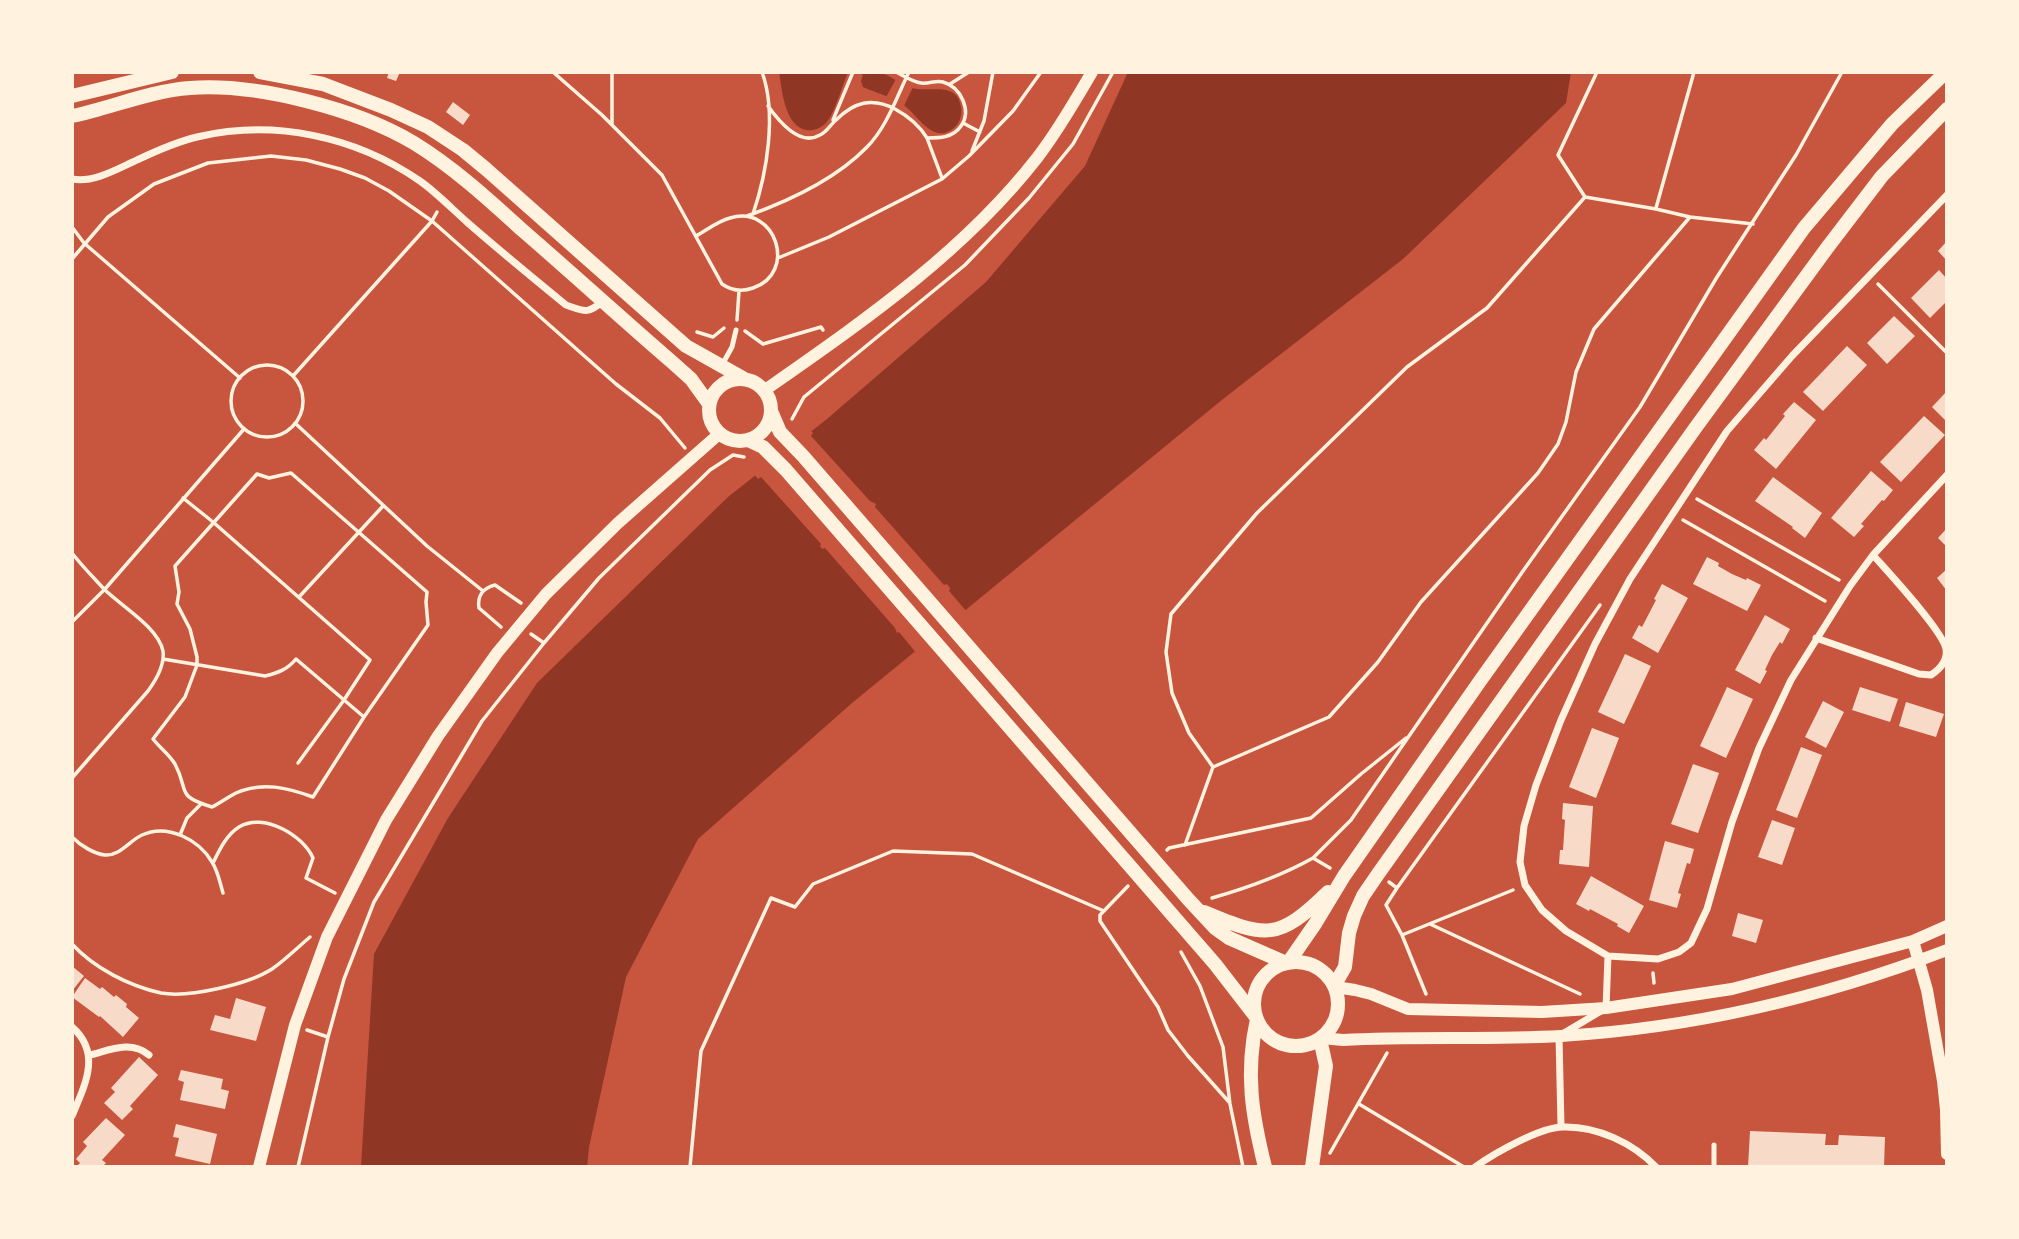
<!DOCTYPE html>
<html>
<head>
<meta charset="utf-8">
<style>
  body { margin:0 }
  #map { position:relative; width:2019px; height:1239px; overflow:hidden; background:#c8553d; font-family:Raleway,sans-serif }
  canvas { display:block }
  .frame { position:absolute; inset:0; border:74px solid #fff3e0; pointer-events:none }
</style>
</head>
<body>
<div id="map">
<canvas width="2019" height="1239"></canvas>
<div class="frame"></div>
</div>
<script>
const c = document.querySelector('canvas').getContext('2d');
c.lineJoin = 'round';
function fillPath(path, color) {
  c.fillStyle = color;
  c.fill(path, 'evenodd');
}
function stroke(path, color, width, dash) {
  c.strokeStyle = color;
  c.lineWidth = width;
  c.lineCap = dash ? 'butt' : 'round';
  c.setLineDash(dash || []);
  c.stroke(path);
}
fillPath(new Path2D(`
  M779,72H815L822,74L831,72H848C843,84 834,115 826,123C820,129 813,131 806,130C784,125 782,89 779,72Z
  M857,72C863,72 871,71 878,72C890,74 900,85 912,88C929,93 958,80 961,108C962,115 960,122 955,127C933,147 918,114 902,104C890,96 876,93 863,87L861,81L863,75Z
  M1128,72H1571L1566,103L1403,259L1223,399L852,703L698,839L626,977L589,1147L587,1167H361L374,954L448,818L537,683L728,497L827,419L986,282L1085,166Z`), '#8f3625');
fillPath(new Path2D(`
  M897,77L914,85L903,108L885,99Z
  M809,429L813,433L811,436L870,501L876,504L875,507L944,585L947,584L950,588L949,591L968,613L917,654L899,632L897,633L895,628L825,548L822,549L820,546L821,544L761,477L758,479L753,473Z`), '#c8553d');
fillPath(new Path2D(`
  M389,72H400L396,81L387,78Z
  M453,102L470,115L463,125L446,112Z
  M1947,241V261L1938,251Z
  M1939,270L1947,279V301L1930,318L1911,298Z
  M1894,316L1915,336L1887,364L1867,343Z
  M1847,346L1867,365L1823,411L1803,392Z
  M1947,391V422L1932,407Z
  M1794,402L1816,420L1776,469L1754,450L1764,438L1766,440L1785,416L1783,414Z
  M1924,416L1945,435L1901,482L1880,462Z
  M1871,471L1893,490L1884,501L1882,500L1861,524L1864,526L1854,537L1831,518Z
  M1773,477L1822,513L1805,538L1792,528L1793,527L1755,501Z
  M1947,528V547L1938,538Z
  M1707,557L1719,563L1718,566L1732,574L1746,580L1747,578L1761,585L1747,611L1693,584Z
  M1947,569V591L1937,578Z
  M1662,584L1688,598L1658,653L1632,638L1639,625L1642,627L1656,600L1654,599Z
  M1765,615L1790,629L1782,644L1780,642L1772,655L1765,670L1767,671L1760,684L1735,670Z
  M1625,654L1651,666L1624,724L1598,712Z
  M1727,687L1753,699L1726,758L1700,746Z
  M1860,687L1898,699L1890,722L1852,710Z
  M1823,701L1844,712L1826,748L1805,737Z
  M1906,702L1944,714L1936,737L1899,726Z
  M1592,728L1619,738L1596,798L1569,787Z
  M1801,747L1822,755L1797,818L1776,810Z
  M1693,764L1719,773L1698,833L1671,824Z
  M1563,803L1593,806L1589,867L1559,864L1560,850H1563L1565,820L1562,819Z
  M1772,820L1795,828L1782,865L1758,857Z
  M1665,841L1694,849L1690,864L1687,863L1678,893L1681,894L1677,908L1649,900Z
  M1591,876L1644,906L1629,933L1617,926L1618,924L1590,909L1589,911L1576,904Z
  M1738,913L1763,920L1756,943L1732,936Z
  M72,966L84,976L72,991Z
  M85,978L100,989L102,987L114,997L116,995L127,1004L126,1007L139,1018L123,1037L100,1016L99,1017L72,997Z
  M236,998L266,1007L256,1041L210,1030L215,1015L230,1019Z
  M139,1057L158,1075L130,1106L133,1109L122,1120L104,1103L115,1092L111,1088Z
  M181,1070L223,1079L221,1089L229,1091L225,1109L180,1100L184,1082L178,1080Z
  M106,1118L125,1135L102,1160L106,1163L102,1167H76L80,1163L76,1159L87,1146L83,1142Z
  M176,1124L217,1134L210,1164L175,1156L179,1138L173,1137Z
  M1750,1131L1826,1134L1825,1145H1838L1839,1135L1885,1137L1884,1167H1748Z`), '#f7dbc8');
stroke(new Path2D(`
  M553,72L602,115L662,175L722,284C732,291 742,292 753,288C798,273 776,204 730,218C718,221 707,230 696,236
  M950,84L969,72
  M768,106C778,120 800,147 820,135C827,132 830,125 836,120C854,102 872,97 895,109C908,116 919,125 927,138C939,138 953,138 961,126C972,111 961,87 943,82C936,80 929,84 921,83C913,82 904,76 896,72
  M833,120L853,72
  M963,123L980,132
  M612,125V72
  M927,138L942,178
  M972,151L984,121L993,72
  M1585,197L1558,155L1597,72
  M1656,208L1694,72
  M753,214C767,173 777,113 762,72
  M747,216C789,201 836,179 867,147C887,127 897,96 909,72
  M72,227L84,243L240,378
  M778,258L829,237L942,179L969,156L1013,111L1041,72
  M72,259L108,217L154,184L208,163L271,156L306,160L340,169L365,178L389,191L432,221L616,384L660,418L685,448
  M1878,284L1947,353
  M737,320L739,291
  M745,331L763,344L821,327L823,330
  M697,332L713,337L724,328
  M231 401a36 36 0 1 1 72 0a36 36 0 1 1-72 0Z
  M293,376L432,221L437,212
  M792,419L804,397L965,265L1029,198L1073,144L1113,72
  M295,423L427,546L483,591
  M291,473L427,592L426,602L428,625L364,717L313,797C288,788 262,781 236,793C228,797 220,803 212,807C174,795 190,792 175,764C169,754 160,748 153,739L185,697L197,665V657L190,629L177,604L179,592L175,566L257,474L269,478Z
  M183,498L213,522L370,660L344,700L298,763
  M1697,499L1839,580
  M1683,520L1825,601
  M72,553C82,566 93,577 104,589C121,606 158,627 163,651C165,665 156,680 148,691L72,778
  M299,597L383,506
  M72,622L105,589L244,429
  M501,627L479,608C477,596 483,588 495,585L521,603
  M531,634L544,643
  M163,659L265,676C278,673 288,669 296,659L364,717
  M1213,767L1329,717L1378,662L1421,602L1538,473L1558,444L1566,422L1576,372L1594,329L1690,217
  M180,835L187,818L201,804
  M72,837C80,845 94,854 105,855C120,856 129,841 142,835C168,823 199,840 212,862C218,871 220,883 223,893
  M1185,845L1213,767L1189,733L1172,693L1166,652L1171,614L1257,513L1407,367L1487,308L1585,197L1656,209L1690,217L1753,224
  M1167,850L1169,848L1311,818L1361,774L1406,738
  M1313,858L1351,820L1523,571L1640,407L1717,277L1796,155L1842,72
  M213,863C219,851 226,835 239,827C263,812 303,835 313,858L306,878L335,893
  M1389,882L1397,888L1386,905L1402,935L1426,994
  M1128,886L1100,915V921L1158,1007L1168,1030L1188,1056L1229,1102
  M1397,888L1600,605
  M1212,898C1247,888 1281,876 1313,858L1330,868
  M1430,924L1580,994
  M1402,935L1513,890
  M72,944C94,968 129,986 161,993C189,998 249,984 272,969C285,960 297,948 310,937
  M1181,952L1200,986L1223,1047L1230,1104L1243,1167
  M1653,973L1654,983
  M307,1030L328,1037
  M1359,1104L1464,1167
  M1330,1153L1387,1053
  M298,1167L328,1037L344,979L374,902L482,721L544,643L599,578L710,470L733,455L744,457
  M690,1167L701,1051L771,898L795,907L813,884L893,851L972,854L1104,911`), '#fff3e0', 3.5);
stroke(new Path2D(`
  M722,365L732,347L736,330
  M1714,1167V1145`), '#fff3e0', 5);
stroke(new Path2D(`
  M72,179C94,183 117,169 137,160C156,151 176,142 197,137C274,119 355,136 420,181C437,193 452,209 468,223C500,251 533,278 566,305C584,311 587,315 603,301
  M1947,195L1792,356L1727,431L1630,579L1595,644L1561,720L1536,785L1524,826L1520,862L1525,885L1542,910L1566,931L1608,956L1658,959L1679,952L1691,943L1707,909L1732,822L1759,748L1791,680L1850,586L1873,555L1947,475
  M1816,638L1919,674L1931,675C1940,669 1948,661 1946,649C1943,631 1888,572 1873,555
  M72,1027C102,1053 85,1085 72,1116
  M90,1055C110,1050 131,1040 149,1055
  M1561,1126L1559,1036L1606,1008L1608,956
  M1475,1167C1493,1154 1540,1127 1563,1127C1597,1126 1633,1143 1656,1167`), '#fff3e0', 7);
stroke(new Path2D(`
  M765,390C862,322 963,253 1037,158C1058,131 1075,101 1092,72
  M1913,941L1927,990L1943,1081L1946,1110L1947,1154
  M1335,987L1355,990L1371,994L1408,1009L1542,1012L1606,1008L1732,989L1913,941L1947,926
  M1322,1038L1343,1040C1416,1036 1488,1040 1561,1036C1693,1028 1824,997 1947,950
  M259,1167L295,1025L327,937L386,820L438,736L497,653L546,594L618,523L719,434`), '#fff3e0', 12);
stroke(new Path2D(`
  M260,72L323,84L391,110L428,127L463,150L486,169L686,346L743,378
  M72,96L172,72
  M72,116C111,108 149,91 190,88C257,83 357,109 414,143C453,167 487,198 521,229C572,273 621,318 672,362L691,379L709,404
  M709 410a31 31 0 1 1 62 0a31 31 0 1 1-62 0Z
  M771,411L780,432L803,456L1188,899L1215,928L1229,938L1286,963
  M748,440L763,447L786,470L1215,964L1256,1017
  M1204,912C1266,938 1278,941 1328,892
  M1254 1004a42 42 0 1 1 84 0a42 42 0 1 1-84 0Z
  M1288,963L1315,924L1344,876L1480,681L1804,228L1892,124L1946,72
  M1334,986L1345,967L1349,933L1354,916L1363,896L1378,874L1696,427L1827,248L1882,176L1947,109
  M1257,1019C1245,1073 1252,1115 1265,1167
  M1312,1167L1326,1066L1320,1039`), '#fff3e0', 14);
</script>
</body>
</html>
